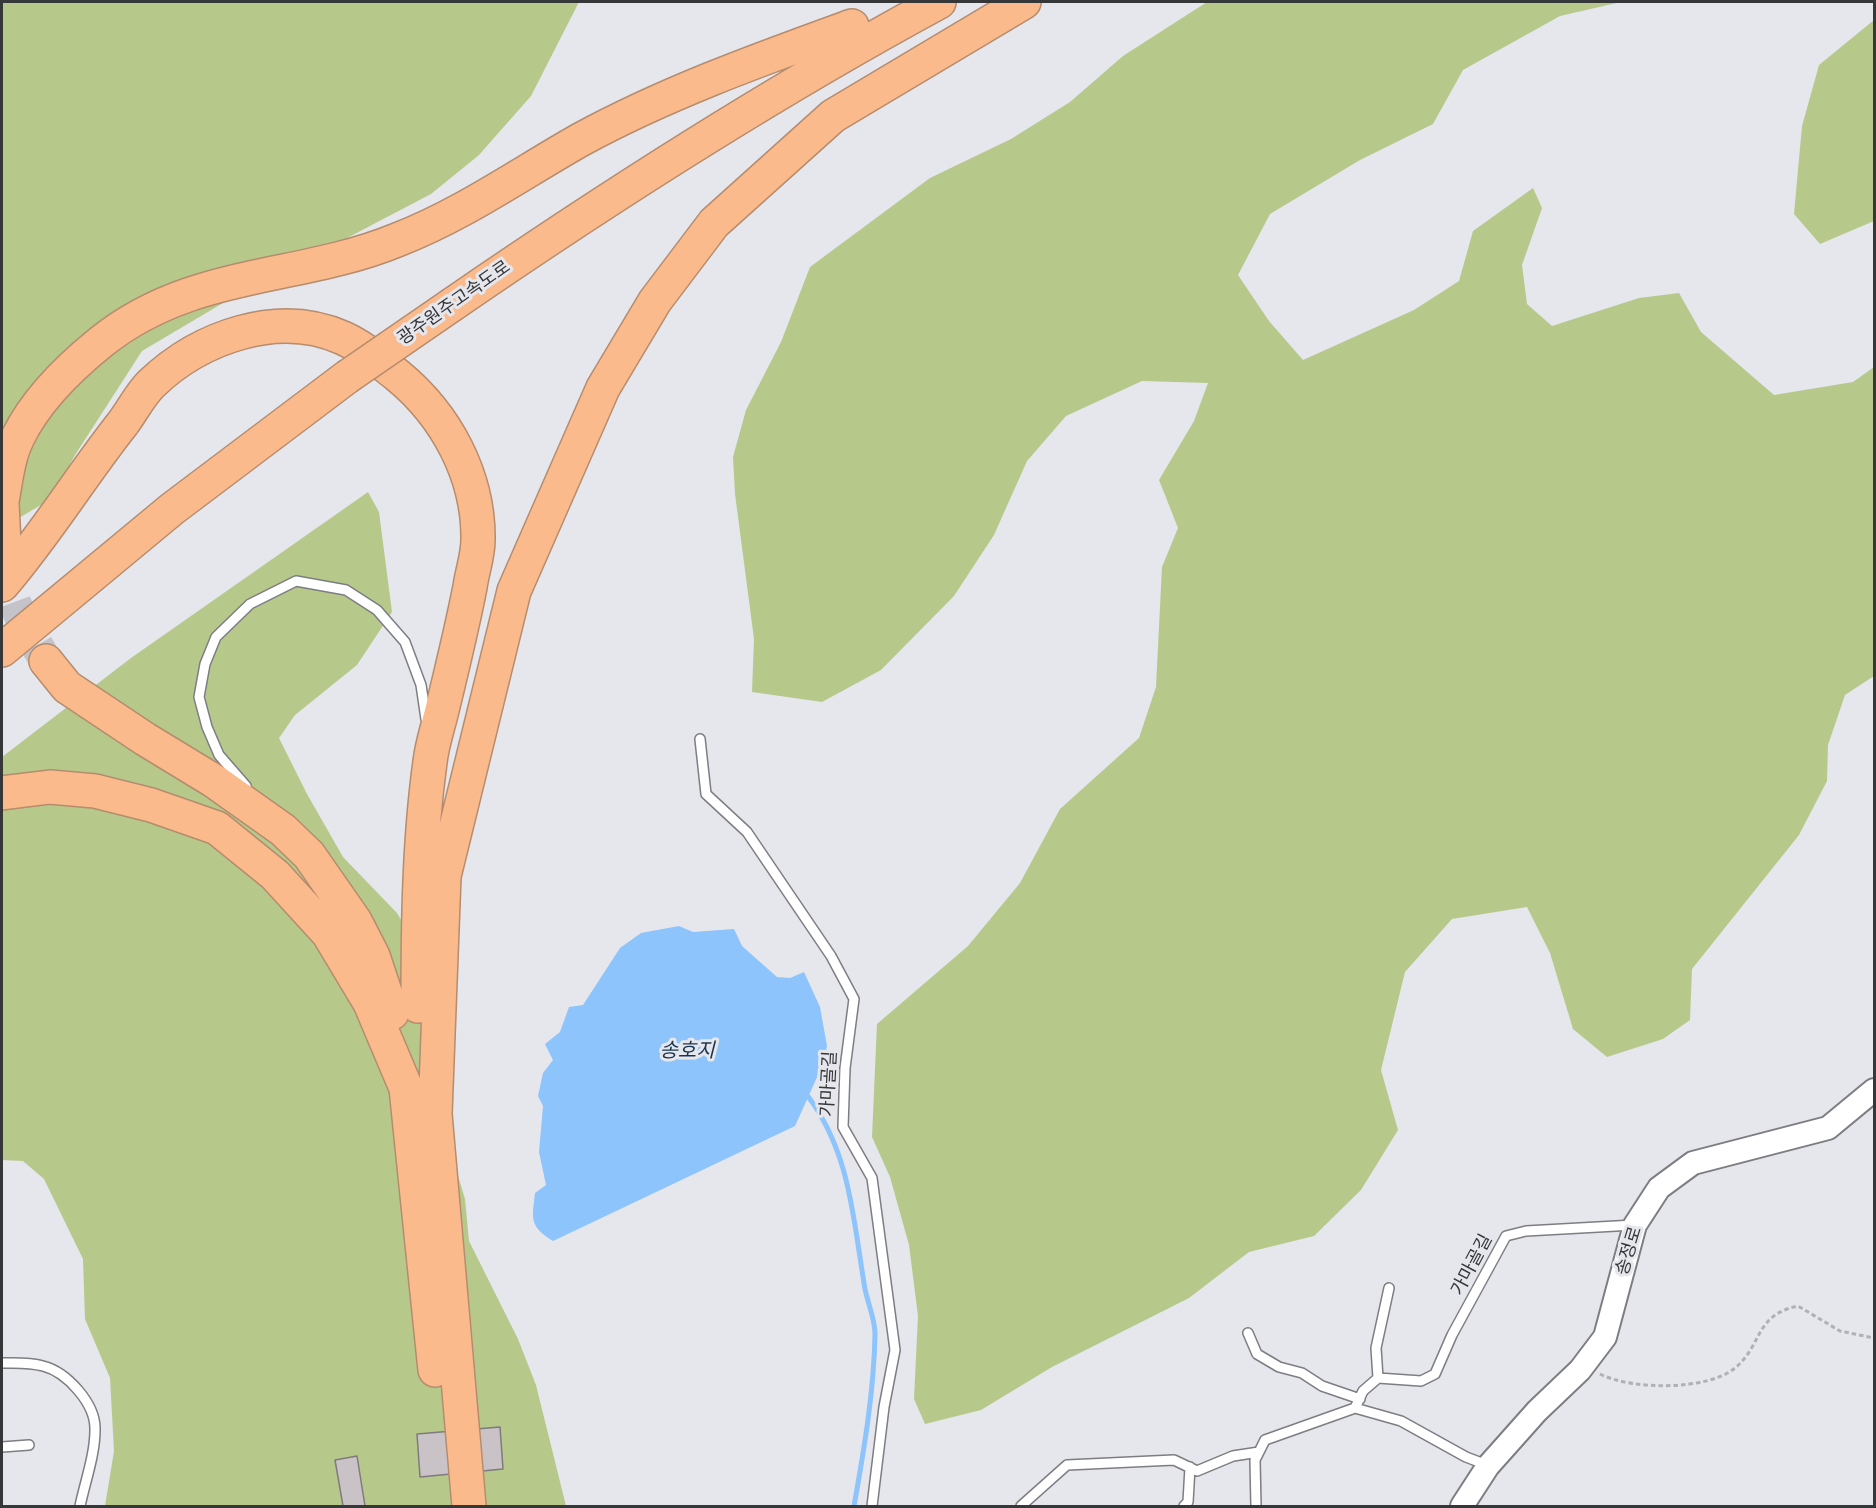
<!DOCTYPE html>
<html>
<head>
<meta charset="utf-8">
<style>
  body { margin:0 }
  #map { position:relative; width:1876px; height:1508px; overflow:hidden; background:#e6e6ed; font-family:"IBM Plex Sans",sans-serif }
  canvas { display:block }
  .frame { position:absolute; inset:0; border:3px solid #363739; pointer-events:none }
</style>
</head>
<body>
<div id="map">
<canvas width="1876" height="1508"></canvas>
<div class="frame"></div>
</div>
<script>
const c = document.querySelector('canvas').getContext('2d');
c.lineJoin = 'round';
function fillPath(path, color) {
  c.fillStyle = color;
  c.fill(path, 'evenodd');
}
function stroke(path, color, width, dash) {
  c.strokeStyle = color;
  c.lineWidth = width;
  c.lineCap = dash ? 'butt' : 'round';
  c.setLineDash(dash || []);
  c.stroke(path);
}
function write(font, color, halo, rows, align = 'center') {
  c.font = font + ' "IBM Plex Sans","Noto Sans KR",sans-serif';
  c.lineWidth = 6;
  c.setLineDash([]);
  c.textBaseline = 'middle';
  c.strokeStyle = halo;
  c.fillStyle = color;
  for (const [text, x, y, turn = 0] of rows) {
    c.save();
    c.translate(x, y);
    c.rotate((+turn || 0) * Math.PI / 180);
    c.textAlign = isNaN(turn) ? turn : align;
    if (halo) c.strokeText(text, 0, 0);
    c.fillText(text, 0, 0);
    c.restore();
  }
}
fillPath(new Path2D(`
  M2,2H579L531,96L479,155L431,194L223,303L142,351L75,455L51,499L2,528Z
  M1207,2H1621L1560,16L1463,70L1433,124L1360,160L1270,214L1238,275L1269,321L1303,360L1414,310L1459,281L1473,231L1533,188L1542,208L1522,265L1527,304L1552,326L1639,298L1679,293L1701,332L1774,395L1853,382L1874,367V676L1845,695L1828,745L1827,781L1799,835L1692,969L1690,1020L1663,1039L1607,1057L1573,1029L1550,953L1527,907L1452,919L1405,972L1381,1070L1398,1130L1361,1190L1314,1236L1249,1252L1189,1298L1052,1367L981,1410L925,1424L914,1399L918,1316L909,1245L890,1177L872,1137L877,1024L968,946L1020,883L1060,809L1139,738L1156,687L1162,567L1178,528L1159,480L1194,421L1208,383L1142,381L1066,416L1027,461L994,535L954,596L881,670L822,702L752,692L754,639L735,494L733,457L746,410L781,342L810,267L930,178L1011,139L1070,102L1123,56Z
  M1874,20V221L1820,244L1794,214L1802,126L1819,65Z
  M368,492L379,512L392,612L357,665L295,715L279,738L307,794L343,857L397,913L439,983L442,1123L465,1199L469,1241L518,1339L536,1385L566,1506H105L114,1451L110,1378L85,1319L83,1259L44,1179L23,1161L2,1160V757L131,658Z`), '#b6c98b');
fillPath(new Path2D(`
  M679,926L693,932L734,929L742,946L777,977L790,978L804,972L820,1007L827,1046L823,1064L795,1126L553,1241C529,1226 532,1219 535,1193L546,1185L539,1152L543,1106L538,1096L543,1073L553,1060L545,1044L560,1032L569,1007L583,1005L620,948L641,933Z`), '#8cc4fb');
stroke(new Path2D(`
  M807,1095C851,1153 853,1220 865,1289C868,1304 875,1319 875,1334C874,1391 864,1450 854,1506`), '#8cc4fb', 5);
const building = new Path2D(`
  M500,1427L503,1469L420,1477L417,1434Z
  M357,1456L365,1506H343L335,1460Z`);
fillPath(building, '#c9c2c7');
stroke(building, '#807a7e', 1.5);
stroke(new Path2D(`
  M5,554C8,602 23,621 46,661`), '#c3c3c9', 33, [33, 16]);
const service = new Path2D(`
  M700,739L706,794L747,832L831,956L854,999L845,1068L843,1127L872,1178L895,1350L884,1407L872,1506
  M246,786L219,755L207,727L199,697L205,664L216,637L250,604L296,581L346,590L377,610L405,642L421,685L426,719
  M1248,1333L1257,1354L1279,1367L1302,1373L1322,1386L1360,1399
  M2,1363C15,1363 29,1362 43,1366C67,1372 96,1404 95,1430C95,1455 85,1482 80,1506
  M1378,1378L1376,1348L1389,1288
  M1355,1408L1363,1391L1378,1378L1421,1381L1435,1374L1452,1335L1506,1236L1526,1231L1634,1225
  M2,1447L29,1445
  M1021,1506L1067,1465L1174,1460L1197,1471L1233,1456L1259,1452
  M1184,1506L1188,1502L1190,1467
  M1256,1506L1255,1460L1265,1440L1355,1408L1401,1421L1466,1457L1487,1465`);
const tertiary = new Path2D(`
  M1462,1506L1488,1466L1537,1411L1580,1370L1605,1337L1635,1225L1659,1188L1693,1163L1828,1128L1874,1090`);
const motorway = new Path2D(`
  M453,304C610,196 771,93 939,2
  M2,501C6,480 8,457 18,437C36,400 70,367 101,342C192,269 297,281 397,240C462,215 520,174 580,140C666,93 761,59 852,26
  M2,503L4,544
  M2,585C46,534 81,476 123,423C132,411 140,395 151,384C200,337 278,309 343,338C363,347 379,361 397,375C446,415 479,476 478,540C478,556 472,572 470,587C462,628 452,669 442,710C438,727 432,744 430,762C419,842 418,925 418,1006
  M2,650L172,509L347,377
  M46,661L67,687L145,739L214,781L283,830L309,855L355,921L373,956L392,1013
  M2,793L50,787L95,791L151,805L217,828L275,875L328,933L370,1003L406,1088L435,1370
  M469,1506L435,1114L444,876L514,591L603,388L655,301L714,223L833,116L1024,2`);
stroke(service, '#7d7d83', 12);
stroke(tertiary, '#7d7d83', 26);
stroke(motorway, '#b58c6e', 36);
stroke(new Path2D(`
  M1600,1374C1631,1390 1707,1391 1735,1368C1763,1345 1754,1315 1798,1306L1840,1331L1874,1338`), '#b0b0b6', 3, [4.5, 3]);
stroke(service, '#fff', 9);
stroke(tertiary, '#fff', 22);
stroke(motorway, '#faba8b', 33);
const motorwayBridge = new Path2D(`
  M347,377L453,304`);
stroke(motorwayBridge, '#b58c6e', 36, []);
stroke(motorwayBridge, '#faba8b', 33);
write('18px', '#363739', '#e6e6ed', [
  ["광주원주고속도로",454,303,-35],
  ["가마골길",829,1084,-87],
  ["송정로",1629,1251,-73],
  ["가마골길",1472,1265,-62]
]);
write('italic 20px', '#173450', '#e6e6ed', [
  ["송호지",687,1051]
]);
</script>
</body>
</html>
